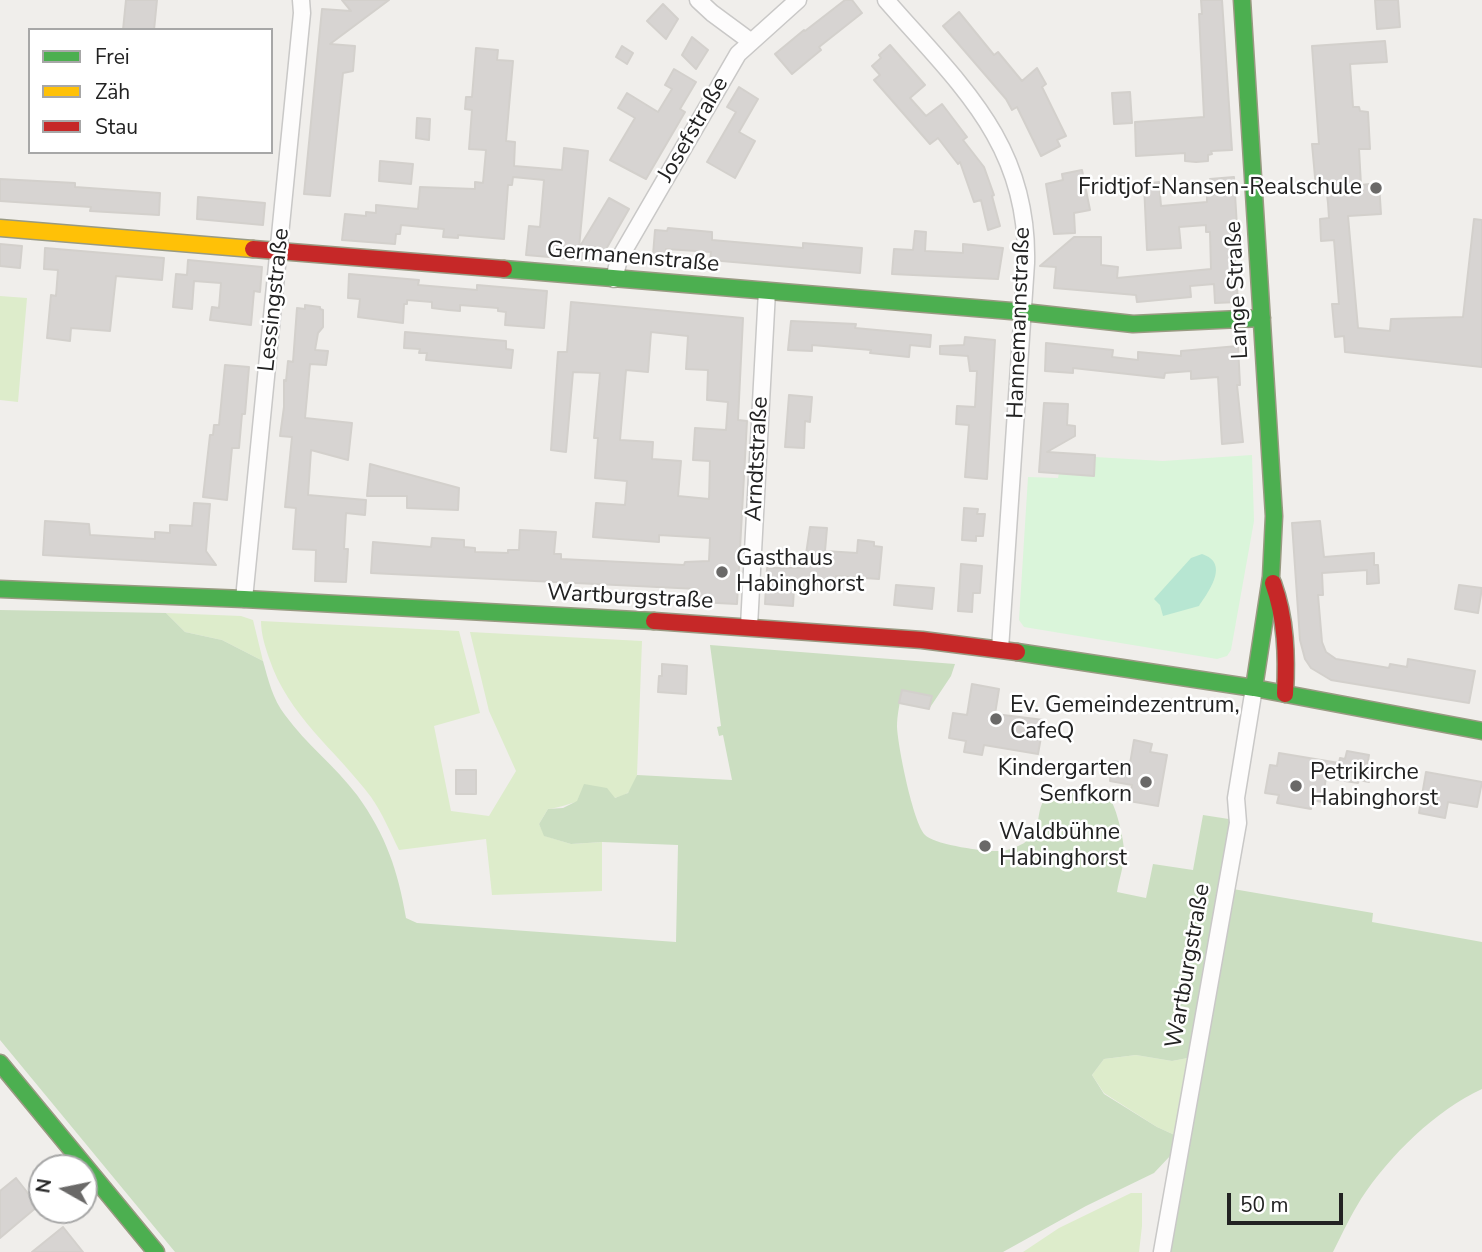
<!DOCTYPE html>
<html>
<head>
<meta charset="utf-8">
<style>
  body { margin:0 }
  #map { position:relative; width:1482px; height:1252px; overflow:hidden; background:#f0eeeb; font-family:"Nunito Sans",sans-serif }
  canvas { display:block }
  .legend { position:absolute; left:28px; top:28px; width:245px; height:126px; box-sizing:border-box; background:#fff; border:2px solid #a7a7a7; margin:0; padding:9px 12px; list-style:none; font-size:21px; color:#222 }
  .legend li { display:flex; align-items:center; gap:14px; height:35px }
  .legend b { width:35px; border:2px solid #a7a7a7 }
  .north { position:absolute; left:28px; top:1154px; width:70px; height:70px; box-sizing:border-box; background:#fff; border:2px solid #a7a7a7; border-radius:50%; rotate:279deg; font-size:19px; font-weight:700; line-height:28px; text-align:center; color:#222 }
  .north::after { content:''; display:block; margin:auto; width:24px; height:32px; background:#6a6968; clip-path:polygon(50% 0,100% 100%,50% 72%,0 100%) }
  .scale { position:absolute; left:1227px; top:1193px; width:116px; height:32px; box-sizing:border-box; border:4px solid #222; border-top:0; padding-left:9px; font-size:21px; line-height:24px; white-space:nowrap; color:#222; -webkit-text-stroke:5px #fff; paint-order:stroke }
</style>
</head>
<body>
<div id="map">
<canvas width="1482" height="1252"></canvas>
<ul class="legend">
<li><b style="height:9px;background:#4caf50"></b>Frei</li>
<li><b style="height:9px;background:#ffc107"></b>Zäh</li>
<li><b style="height:9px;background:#c62828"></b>Stau</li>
</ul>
<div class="north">N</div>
<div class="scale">50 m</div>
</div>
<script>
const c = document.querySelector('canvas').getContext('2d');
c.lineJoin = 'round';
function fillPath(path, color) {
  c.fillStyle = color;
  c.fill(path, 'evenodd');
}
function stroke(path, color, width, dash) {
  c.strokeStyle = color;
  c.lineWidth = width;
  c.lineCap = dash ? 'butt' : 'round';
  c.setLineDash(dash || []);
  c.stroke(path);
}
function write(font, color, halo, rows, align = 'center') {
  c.font = font + ' "Nunito Sans",sans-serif';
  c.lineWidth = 5;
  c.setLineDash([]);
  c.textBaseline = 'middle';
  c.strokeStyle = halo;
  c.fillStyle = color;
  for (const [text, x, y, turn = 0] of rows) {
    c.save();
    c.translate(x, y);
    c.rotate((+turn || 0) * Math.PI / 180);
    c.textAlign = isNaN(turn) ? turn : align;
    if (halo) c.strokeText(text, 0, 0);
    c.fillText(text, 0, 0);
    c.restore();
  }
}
fillPath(new Path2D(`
  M0,296L27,298L18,402L0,400Z
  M166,613L241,616L253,620L263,661L222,640L185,632Z
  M261,621L459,631L480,713L434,726L451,811L489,816L516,771L489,711L470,632L642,641L637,775C635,782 632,791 626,794C613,801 595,799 581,801C569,803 560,808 548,809L539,824L545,836L571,844L602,842V891L492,895L486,839L399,850C390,832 383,814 371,797C336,750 288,716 269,658C265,646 261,634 261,621Z
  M1136,1055L1172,1061L1193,1057L1179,1137L1157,1127L1104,1093L1092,1075L1104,1059Z
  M1131,1193H1142V1226L1139,1252H1023L1059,1228Z`), '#ddeccb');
fillPath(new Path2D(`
  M0,610L166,613L185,632L222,640L263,661C268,679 273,700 285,715C306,744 335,766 357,795C386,835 398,871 406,918L417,923L676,942L678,845L602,842L571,844L544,836L539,824L548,809L563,808L577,801L584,784L607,788L615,798L628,793L637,775L732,780L723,735L719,736L717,727L721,726L710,645L955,664L951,676L929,709L932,697L902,691C900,702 897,715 897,727C898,747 913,822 925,835C934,845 994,854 1007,850C1052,838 1029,811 1049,795C1057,788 1069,791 1079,793C1089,794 1102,793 1110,800C1116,805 1124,841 1124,850C1125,863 1119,879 1117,892L1146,898L1153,864L1193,870L1203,815L1235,820L1193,1057L1172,1061L1136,1055L1104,1059L1092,1075L1104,1094L1157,1127L1179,1137L1171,1155L1154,1173L1086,1206L1003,1252H175L0,1040Z
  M1233,889L1373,913L1372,922L1482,942V1089C1436,1110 1389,1156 1361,1199C1351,1215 1342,1234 1333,1252H1169Z`), '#cbdec1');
fillPath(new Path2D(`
  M1252,455L1254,521L1231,650L1227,656L1217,659L1024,627L1019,620L1028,477L1058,478L1059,473L1094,476L1095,457L1163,461Z`), '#daf5da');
fillPath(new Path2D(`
  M1202,554C1230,563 1209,591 1199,606L1163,616L1160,605L1154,599L1191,558Z`), '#b7e6d2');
const building = new Path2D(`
  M126,0H157L154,30H123Z
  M342,0H389L330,44L355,46L353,71L343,73L330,196L304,194L322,9L351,11Z
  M845,0H852L862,13L819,47L821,50L792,74L775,54L804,30L805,31Z
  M1201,0H1222L1232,150L1211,151L1212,154L1208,155V161L1196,162L1185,161V153L1136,156L1135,122L1204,117L1199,14H1202Z
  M1375,0H1398L1400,27L1377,29Z
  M663,4L678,19L666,39L647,21Z
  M959,12L994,55L998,52L1022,81L1037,68L1046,84L1042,87L1066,136L1057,140L1060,146L1041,156L1017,107L1012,110L1006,99L943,26Z
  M692,37L708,50L696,69L682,55Z
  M1385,41L1387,62L1350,64L1353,107H1359L1360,111L1368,112L1370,149H1359L1361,185L1379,183L1381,214L1348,216L1358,328L1390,331L1391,319L1463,317L1474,219L1482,220V367L1345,352L1344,336L1335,337L1332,304H1339L1334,240L1321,241L1320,219L1329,218L1328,203L1326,187L1316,188L1312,144H1319L1312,46Z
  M890,45L925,85L910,98L926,116L942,104L967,137L963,140L984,167L994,195L992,196L1000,226L988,230L981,200L974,202L960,162L958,164L938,138L930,144L874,80L880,75L872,66L881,58L879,55Z
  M622,46L633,53L627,64L616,57Z
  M476,48L498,50L497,60L513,61L506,141L515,142L514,166L562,170L564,148L588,151L579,248L609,198L629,209L601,258L595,261L526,255L529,226L540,227L544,180L513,177L512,185H508L504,239L458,235V238L443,237L444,229L401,225L400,234H396L395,244L342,240L345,214L366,216V212L376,213V205L418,209L420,187L475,189V182L483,183L486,150L469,149L472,110L465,109L466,97H472Z
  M674,69L696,82L680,109L685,112L646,179L610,160L635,118L618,108L627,93L658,112L672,89L665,85Z
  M739,87L758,99L739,132L755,141L735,178L707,162L736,112L727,107Z
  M1130,92L1132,123L1114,124L1112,93Z
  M417,118L430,119L429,140L416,138Z
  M380,161L413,164L411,184L379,181Z
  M1082,170L1090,210L1074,213L1075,233L1054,234L1046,184L1063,180L1062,174Z
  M1234,177L1238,244H1234L1238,302L1215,303L1214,284L1190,286L1191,297L1137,302L1136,295L1054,288L1056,267L1040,266L1074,237H1101V265L1118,267L1117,278L1211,269L1210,232H1206V225L1179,227L1181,248L1147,250L1144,184L1159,182L1161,206L1207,202V193H1211L1210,179Z
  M0,179L75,183V187L160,193L159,215L90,211L91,207L0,201Z
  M198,197L265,203L263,225L197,219Z
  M668,228L712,232V240L803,248V243L862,248L860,273L710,260L711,252L666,249L665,256L653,255L655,230L667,231Z
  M915,231L926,232L925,251L963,253V244L1003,248L998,279L892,274L894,249L913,250Z
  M0,244L22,246L20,268L0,266Z
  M45,248L164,258L162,280L116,276L110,331L71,328L70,341L47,338L51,295L56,296L58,270L44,269Z
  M188,260L262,267L260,292L254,291L251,325L210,320L212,307L219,308L221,283L194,281L192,309L173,307L176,274L187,275Z
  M349,274L419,280L418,285L477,290V285L547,291L544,328L505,325L506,312L498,311V308L460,305V311L448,310L432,308V302L407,300V304H404L403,323L358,317L360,299L348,298Z
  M571,302L743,318L738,420L747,421L737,604L697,602L698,589L371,573L373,542L431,547L432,538L464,540V547L475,548V552L508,553V550H519L520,530L556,532L554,554H561V559L684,565L685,562L709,561L710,538L659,535V542L593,537L596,503L625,505L627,481L595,478L598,438H594L600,373L573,372L566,452L551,450L558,352H567ZM651,332L688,336L686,369L708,370L707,400L728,402L726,430L695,428L693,460L710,461L709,499L678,496L681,461L652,459L653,442L620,440L626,370L648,372Z
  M305,305L320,307V309L323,310V327L318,333L315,350L328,351L326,365L310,364L305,418L352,423L348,460L311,450L308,495L366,500L365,515L346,513L344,549H348L346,582L315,581L316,550L293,549L296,508L285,507L292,437L280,436L284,407V380L286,381L288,361L293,362L297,308L305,309Z
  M791,321L856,324L855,328L931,335L930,347L910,345L909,357L870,353L871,350L812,345V351L788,350Z
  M405,332L506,341V349L513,350L511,368L426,360L427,353H419L420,349L404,348Z
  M965,337L995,340L987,479L965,477L969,425L956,424L957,406L975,407L977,371H970L968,356L940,354V346L964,345Z
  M1046,343L1113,350L1112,357L1138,360V352L1181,356V351L1238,346L1240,385H1237L1243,442L1222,444L1218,377L1191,379V371L1165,373L1164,378L1073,368V373L1045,371Z
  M225,365L249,367L245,414H242L239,448H232L227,500L203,497L210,435H213L214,425H219Z
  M789,395L812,397L810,422L805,421L804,448L785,447Z
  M1044,403L1068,404L1067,425L1075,426V436L1047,452L1095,455L1094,476L1039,472Z
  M370,464L459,488L458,510L407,508V496H367Z
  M194,503L210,504L206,551L216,565L43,555L45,521L89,524L90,535L155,539V532L170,533V525L192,526Z
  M964,508L978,509L977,514H985L983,536H976V541L962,540Z
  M1320,521L1324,557L1374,553V565H1378L1379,583L1367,584V570L1322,573L1323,595H1318L1322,642L1326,652L1336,659L1389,668L1390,664L1407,667L1408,659L1475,671L1469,703L1331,680L1311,668L1305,659L1300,640L1292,523Z
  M810,527L827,528L825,551L857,553L858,540L874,542V546L882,547L879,579L836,576V591L794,588L793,606L765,604L767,568H804Z
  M961,564L982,566L980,593H973L972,612L958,611Z
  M896,585L934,588L932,609L894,605Z
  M1459,585L1482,588L1478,613L1455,609Z
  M662,664L687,666L686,694L658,692L659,676H662Z
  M972,684L999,689L995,714L1044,720L1038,754L984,745L982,755L964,752L966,741L949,738L953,713L967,715Z
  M902,690L932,696L929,709L899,703Z
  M1134,740L1152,744L1150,752L1167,755L1158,806L1129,801L1132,785L1110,781L1113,761L1130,764Z
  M1347,751L1369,755L1367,766L1372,767L1369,782L1359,780L1358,783L1326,778L1322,802L1312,800L1311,809L1277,803L1279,795L1265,793L1270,765L1277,766L1279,753L1339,763L1340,758L1345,759Z
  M456,770H476V794H456Z
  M1426,772L1482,782L1477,807L1448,802L1445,818L1419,813Z
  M16,1178L38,1206L0,1238V1191Z
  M63,1227L83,1252H32Z`);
fillPath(building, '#d7d4d2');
stroke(building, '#d3d0cc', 2);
const street = new Path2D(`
  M698,0L712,13L750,41
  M886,0C959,84 1029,143 1026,263L1000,649
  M614,279L619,259L738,54L798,0
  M244,599L302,13L301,0
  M749,626L767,291
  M1162,1252L1238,823L1236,798L1254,688`);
const fast = new Path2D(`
  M1242,0L1274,516L1271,577L1254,688
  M504,269L1023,312L1133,324L1262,318
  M0,589L244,599L654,621
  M1017,652L1254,688L1482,731
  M0,1063L156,1252`);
const slow = new Path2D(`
  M0,228L253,249`);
const jam = new Path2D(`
  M253,249L504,269
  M1273,583C1286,619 1287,656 1285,694
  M654,621L922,640L1017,652`);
stroke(street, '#c9c8c7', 19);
stroke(fast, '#999a82', 19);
stroke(slow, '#999a82', 19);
stroke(jam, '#999a82', 19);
stroke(street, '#fdfcfc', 16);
stroke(fast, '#4caf50', 16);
stroke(slow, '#ffc107', 16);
stroke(jam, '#c62828', 16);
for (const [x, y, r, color] of [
  [1376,188,7,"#6a6968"],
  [722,572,7,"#6a6968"],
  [996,719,7,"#6a6968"],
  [1146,782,7,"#6a6968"],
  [1296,786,7,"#6a6968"],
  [985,846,7,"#6a6968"]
]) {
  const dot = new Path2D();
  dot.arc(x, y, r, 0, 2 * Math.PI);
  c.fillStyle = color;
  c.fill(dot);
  stroke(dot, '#fff', 2.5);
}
write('23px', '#222', '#fff', [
  ["Josefstraße",694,130,-60],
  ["Germanenstraße",633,258,5],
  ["Lange Straße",1238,290,-93],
  ["Lessingstraße",275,300,-84],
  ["Hannemannstraße",1020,323,-88],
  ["Arndtstraße",758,459,-87],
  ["Wartburgstraße",630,598,3],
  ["Wartburgstraße",1189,966,-80]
]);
write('23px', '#222', '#fff', [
  ["Fridtjof-Nansen-Realschule",1362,188,"right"],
  ["Gasthaus",736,559],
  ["Habinghorst",736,585],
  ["Ev. Gemeindezentrum,",1010,706],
  ["CafeQ",1010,732],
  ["Kindergarten",1132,769,"right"],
  ["Senfkorn",1132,795,"right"],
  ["Petrikirche",1310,773],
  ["Habinghorst",1310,799],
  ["Waldbühne",999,833],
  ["Habinghorst",999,859]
], 'left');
</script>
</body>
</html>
